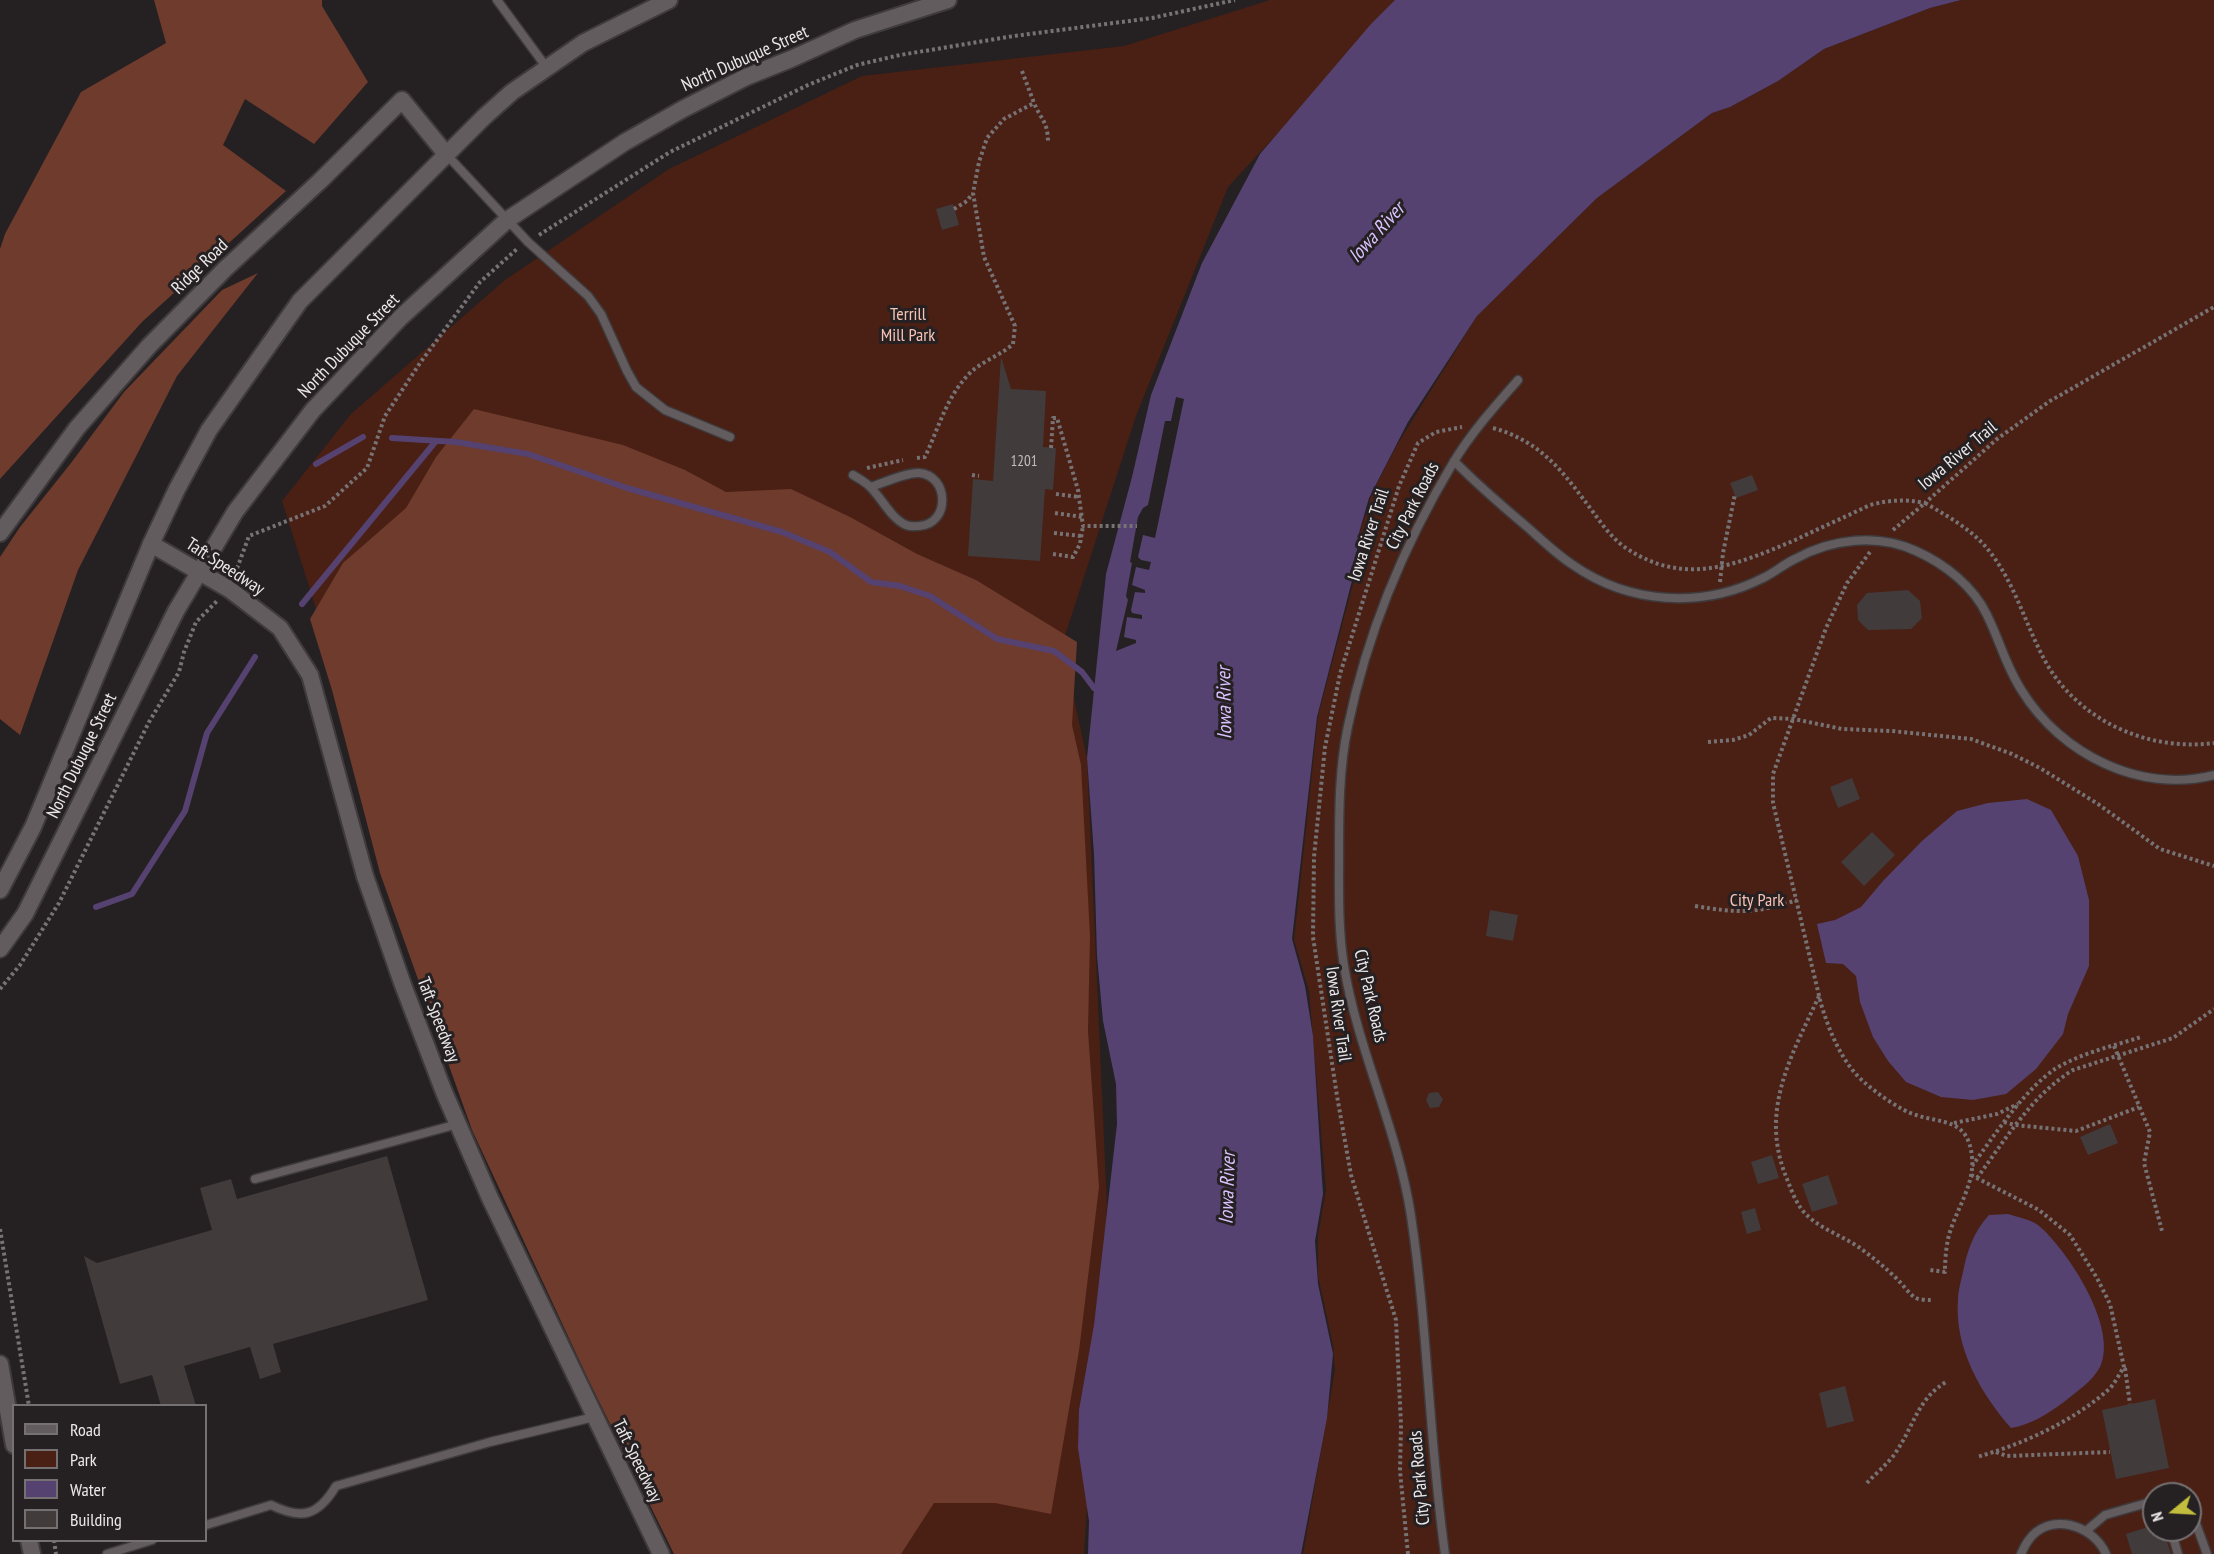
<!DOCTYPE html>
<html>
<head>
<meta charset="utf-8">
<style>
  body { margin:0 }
  #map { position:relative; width:2214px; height:1554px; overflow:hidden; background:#252022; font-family:"PT Sans Narrow",sans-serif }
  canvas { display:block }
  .legend { position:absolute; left:12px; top:1404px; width:195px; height:138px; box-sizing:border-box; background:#252022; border:2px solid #757072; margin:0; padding:8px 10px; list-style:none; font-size:18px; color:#ece8ea }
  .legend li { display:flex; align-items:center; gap:12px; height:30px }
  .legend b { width:30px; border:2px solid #757072 }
  .north { position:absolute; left:2142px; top:1482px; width:60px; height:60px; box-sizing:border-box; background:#252022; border:2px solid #757072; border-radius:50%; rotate:252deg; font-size:16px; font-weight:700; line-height:24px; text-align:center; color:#ece8ea }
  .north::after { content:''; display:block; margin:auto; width:21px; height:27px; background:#c3bd3e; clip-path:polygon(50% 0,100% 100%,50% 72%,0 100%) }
</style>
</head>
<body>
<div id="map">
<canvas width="2214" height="1554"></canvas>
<ul class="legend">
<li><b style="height:8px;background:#635c5f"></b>Road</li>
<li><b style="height:16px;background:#4a1f14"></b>Park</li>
<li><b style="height:16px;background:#554270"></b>Water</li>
<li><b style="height:16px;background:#423b3c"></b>Building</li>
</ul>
<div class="north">N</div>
</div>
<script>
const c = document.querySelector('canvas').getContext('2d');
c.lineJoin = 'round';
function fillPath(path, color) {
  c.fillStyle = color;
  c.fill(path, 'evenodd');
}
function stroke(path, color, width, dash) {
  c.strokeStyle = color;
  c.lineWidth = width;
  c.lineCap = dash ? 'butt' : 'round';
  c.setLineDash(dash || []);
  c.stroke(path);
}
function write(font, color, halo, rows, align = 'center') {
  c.font = font + ' "PT Sans Narrow",sans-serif';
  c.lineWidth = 6;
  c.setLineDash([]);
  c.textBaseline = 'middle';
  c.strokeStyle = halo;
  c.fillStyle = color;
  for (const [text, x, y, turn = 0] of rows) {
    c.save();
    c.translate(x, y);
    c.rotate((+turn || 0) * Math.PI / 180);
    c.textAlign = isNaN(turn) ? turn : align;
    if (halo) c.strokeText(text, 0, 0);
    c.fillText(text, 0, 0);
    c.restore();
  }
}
fillPath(new Path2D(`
  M1270,0H1401L1228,187L1136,416L1062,645L1087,758L1107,1206L1084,1554H685L324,634L282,501L351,414L505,280L669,169L862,76L1124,46Z
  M1961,0H2214V1554H1303L1335,1370L1333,1345L1318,1276V1236L1326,1190L1309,991L1294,940L1318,716L1359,561L1360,532L1372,493L1397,445L1477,316L1597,198L1712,113L1730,107L1778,81L1824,49L1930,8ZM2154,1494H2190V1530H2154Z`), '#4a1f14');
fillPath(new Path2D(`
  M154,0H322V6L368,82L314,144L245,99L223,145L286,191L142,322L0,479V249L5,234L81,92L166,43Z
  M258,273L177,376L78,570L20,735L0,719V557L20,527L71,463L124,392L222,290Z
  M474,409L623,445L685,470L726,492L791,489L850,517L917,554L976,580L1077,642L1072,725L1081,765L1090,936L1088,1031L1099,1187L1079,1351L1051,1514L995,1503H934L901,1554H674L588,1379L472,1130L380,873L332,690L310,619L343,563L406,508L436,457Z`), '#6f3b2d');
fillPath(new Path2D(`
  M1395,0H1961L1930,8L1824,49L1778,81L1730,107L1712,113L1597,198L1477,316L1408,422L1369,498L1359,533L1355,569L1317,717L1292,939L1305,986L1313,1036L1323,1194L1315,1241L1318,1284L1333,1354L1327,1418L1301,1554H1088L1089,1521L1078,1448L1079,1410L1094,1325L1117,1124L1116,1084L1103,1021L1097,956L1094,854L1087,758L1106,574L1132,477L1151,395L1202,263L1260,154L1371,24Z
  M2027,799L2051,810L2078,856L2089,900V966L2068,1014L2063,1034L2036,1069L2006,1094L1973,1100L1941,1097L1906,1082L1888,1061L1873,1037L1860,1002L1856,976L1843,964L1826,963L1817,924L1835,920L1861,907L1883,881L1922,841L1957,811L1988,803Z
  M2008,1214C2017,1217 2030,1219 2038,1225C2067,1249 2119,1328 2100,1367C2092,1382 2077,1391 2064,1402C2047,1414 2031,1425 2011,1428C1981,1394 1954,1347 1958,1300C1958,1291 1961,1281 1963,1272C1967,1251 1974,1231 1989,1215Z`), '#554270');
fillPath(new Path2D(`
  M1176,397L1184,399L1155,538L1143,535L1138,557L1141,560L1151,562L1149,570L1136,567L1132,585L1145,590V593L1135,592L1131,610L1132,613L1142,615V619L1127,617L1124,637L1136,640V643L1116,651L1128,600L1126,596L1132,563L1130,562L1138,517L1143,508L1148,505L1165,421H1171Z`), '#252022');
stroke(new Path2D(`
  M392,438L456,442L528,454L627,488L782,532L830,552L871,582L900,586L930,596L997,639L1054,651L1082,672L1094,688
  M316,464L363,437
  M302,604L436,441
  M96,907L132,894L185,811L207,733L255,657`), '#554270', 6);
fillPath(new Path2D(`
  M953,204L959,225L942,230L936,209Z
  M1001,357L1011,389L1046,391L1043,447L1056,448L1053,490L1045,489L1040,561L968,556L973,479L993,481Z
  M1752,475L1758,490L1736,498L1730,483Z
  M1908,590L1920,601L1922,618L1911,629L1868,630L1858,620L1857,605L1867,593Z
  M1852,778L1860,799L1838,808L1830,787Z
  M1872,832L1895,855L1864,886L1841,862Z
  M1490,910L1518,915L1513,941L1486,936Z
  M1438,1092L1443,1099L1439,1107L1430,1108L1426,1100L1429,1093Z
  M2110,1124L2118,1143L2088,1155L2080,1137Z
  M1772,1155L1779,1178L1758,1184L1751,1162Z
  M387,1156L428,1300L273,1344L281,1372L260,1379L250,1347L184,1366L196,1406H161L152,1375L120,1384L84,1256L97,1263L212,1230L200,1188L231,1179L237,1199Z
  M1828,1175L1838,1204L1812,1212L1802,1184Z
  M1755,1208L1761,1230L1747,1234L1741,1212Z
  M1845,1386L1854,1421L1827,1428L1819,1393Z
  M2155,1399L2169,1468L2116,1479L2102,1410Z
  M2154,1525V1530H2163L2171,1554H2132L2126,1534Z`), '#423b3c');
const service = new Path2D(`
  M497,0L547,68
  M446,154L528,242L588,296L601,314L627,371L636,387L665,410L730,437
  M1454,461C1477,484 1501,505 1526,526C1541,539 1556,554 1573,565C1629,604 1702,609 1763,578C1774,573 1784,564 1795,559C1831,539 1877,533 1916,551C1945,564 1973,586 1987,615C2000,641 2006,667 2022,691C2061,754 2140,794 2214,775
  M853,475C858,478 864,481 868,485C881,496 890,518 906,525C910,527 915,526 919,526C951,524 949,475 919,473C907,472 883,483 871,487
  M255,1179L458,1124
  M2180,1494H2182
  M2190,1507L2207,1554
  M206,1525L271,1505C302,1520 318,1516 336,1486L490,1442L594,1417
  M2171,1530L2178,1554
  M2086,1531L2105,1515L2154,1501
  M107,1554L152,1540
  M1445,1554C1429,1442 1428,1328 1411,1216C1398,1130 1358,1051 1344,966C1338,929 1339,892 1339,855C1339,812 1339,768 1348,726C1367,634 1405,543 1453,463C1471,433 1495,406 1518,380
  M2021,1554C2023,1550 2025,1545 2028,1541C2048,1511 2093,1524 2106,1554`);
const minor = new Path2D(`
  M0,533L77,428L149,346L225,269L320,181L402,100L446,154
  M151,544L229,589L280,628L310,675L365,876L403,985L444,1092L490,1198L661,1554`);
const tertiary = new Path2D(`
  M0,1364L14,1445
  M29,1540L32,1554`);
const secondary = new Path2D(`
  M0,890L33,827L151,544L177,489L209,430L300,301L484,117L512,92L583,43L669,0
  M0,949L25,914L176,611L235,512L313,410L401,317L507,220L625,142L683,109L746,77L791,59L855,30L948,0`);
stroke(service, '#3f3b3d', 11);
stroke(minor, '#3f3b3d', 20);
stroke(tertiary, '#3f3b3d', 20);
stroke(secondary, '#3f3b3d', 20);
stroke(new Path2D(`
  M1022,71C1026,82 1030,92 1034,103C1041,120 1048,121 1048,143
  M954,209L967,201L972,194
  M539,235L670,152L808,85L857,65L900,55L1014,36L1152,18L1235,0
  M1493,428C1536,440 1558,465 1584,500C1596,515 1609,537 1626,548C1684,587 1737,565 1795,540C1820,528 1845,517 1870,505C1889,500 1905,499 1925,503L1997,439L2050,401L2214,307
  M1051,448L1053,418H1057L1078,490L1083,526H1137
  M917,458L925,457C939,427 947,395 971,372C983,361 1001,355 1013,344L1015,326L984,257L973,193L979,162L987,138L1004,119L1034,103
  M867,468L903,460
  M972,475L979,476
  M1056,494L1079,497
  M1055,513L1082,517
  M1893,530L1925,503C1949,517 1973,530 1990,552C2015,584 2025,623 2044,659C2076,719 2146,752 2214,743
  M1054,533L1081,536
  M1870,552L1847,583L1826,628L1773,774V803L1821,1004C1830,1033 1842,1063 1865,1083C1877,1093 1901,1111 1916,1115C1943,1124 1968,1118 1972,1157C1975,1184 1956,1210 1949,1235C1946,1247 1945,1260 1945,1272L1930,1270
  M1053,554L1073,557L1080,544L1083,526
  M235,574L249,536L325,506L367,468L385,416L420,363L480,282L517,249
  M1720,582L1723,553L1735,494
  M1708,742L1733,740L1749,735L1771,718L1794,719L1842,729L1892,731L1971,739L2012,754L2040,768L2098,804L2160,849L2214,866
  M1695,906C1737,913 1755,914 1797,900
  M0,989L20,965L59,903L149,722L179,672L184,652L196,622L218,600
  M1819,996C1792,1055 1760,1108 1785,1174C1790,1186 1794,1200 1803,1211C1818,1229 1845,1236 1864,1251C1876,1260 1887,1269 1898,1280C1903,1285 1908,1292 1914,1297C1918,1300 1926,1300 1931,1300
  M2114,1046L2150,1132L2144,1163L2162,1231
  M2004,1122L2015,1125L2076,1131L2139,1107
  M1954,1123L1997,1114L2018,1104
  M1972,1166C1993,1137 2025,1089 2055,1069C2081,1053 2113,1046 2141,1037
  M1971,1175L2039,1210L2070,1235L2097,1278L2110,1304L2124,1367C2119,1374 2115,1384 2108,1390C2072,1422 2023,1444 1977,1457
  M1977,1178C2005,1140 2032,1095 2073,1070L2173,1038L2214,1009
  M0,1229L29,1406
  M2125,1368L2130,1404
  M1996,1452L2007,1456L2110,1452
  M1867,1483C1876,1473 1889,1463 1896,1452C1914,1426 1918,1397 1948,1381
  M54,1540L56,1554
  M1408,1554L1400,1471L1401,1425L1396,1320L1351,1175L1337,1096L1313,937L1314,857L1325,747L1340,674L1399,486L1418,443L1436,432L1462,427`), '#777274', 4, [3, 3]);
stroke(service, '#635c5f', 8);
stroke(minor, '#635c5f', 16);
stroke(tertiary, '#635c5f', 16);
stroke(secondary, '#635c5f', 16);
write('15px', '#c2bdbe', null, [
  ["1201",1024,462]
]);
write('18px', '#ece8ea', '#252022', [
  ["North Dubuque Street",745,59,-24],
  ["Ridge Road",200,267,-44],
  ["North Dubuque Street",349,346,-46],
  ["Iowa River Trail",1958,456,-40],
  ["City Park Roads",1413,506,-63],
  ["Iowa River Trail",1369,535,-72],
  ["Taft Speedway",225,567,33],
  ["North Dubuque Street",82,756,-64],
  ["City Park Roads",1370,996,77],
  ["Iowa River Trail",1338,1014,82],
  ["Taft Speedway",438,1020,69],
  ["Taft Speedway",637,1461,64],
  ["City Park Roads",1420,1478,-95]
]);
write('18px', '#f8c3b5', '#252022', [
  ["Terrill",908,315],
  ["Mill Park",908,336],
  ["City Park",1757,901]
]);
write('italic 20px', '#d8c1fd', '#252022', [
  ["Iowa River",1377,233,-48],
  ["Iowa River",1225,703,-91],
  ["Iowa River",1228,1188,-88]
]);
</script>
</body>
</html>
